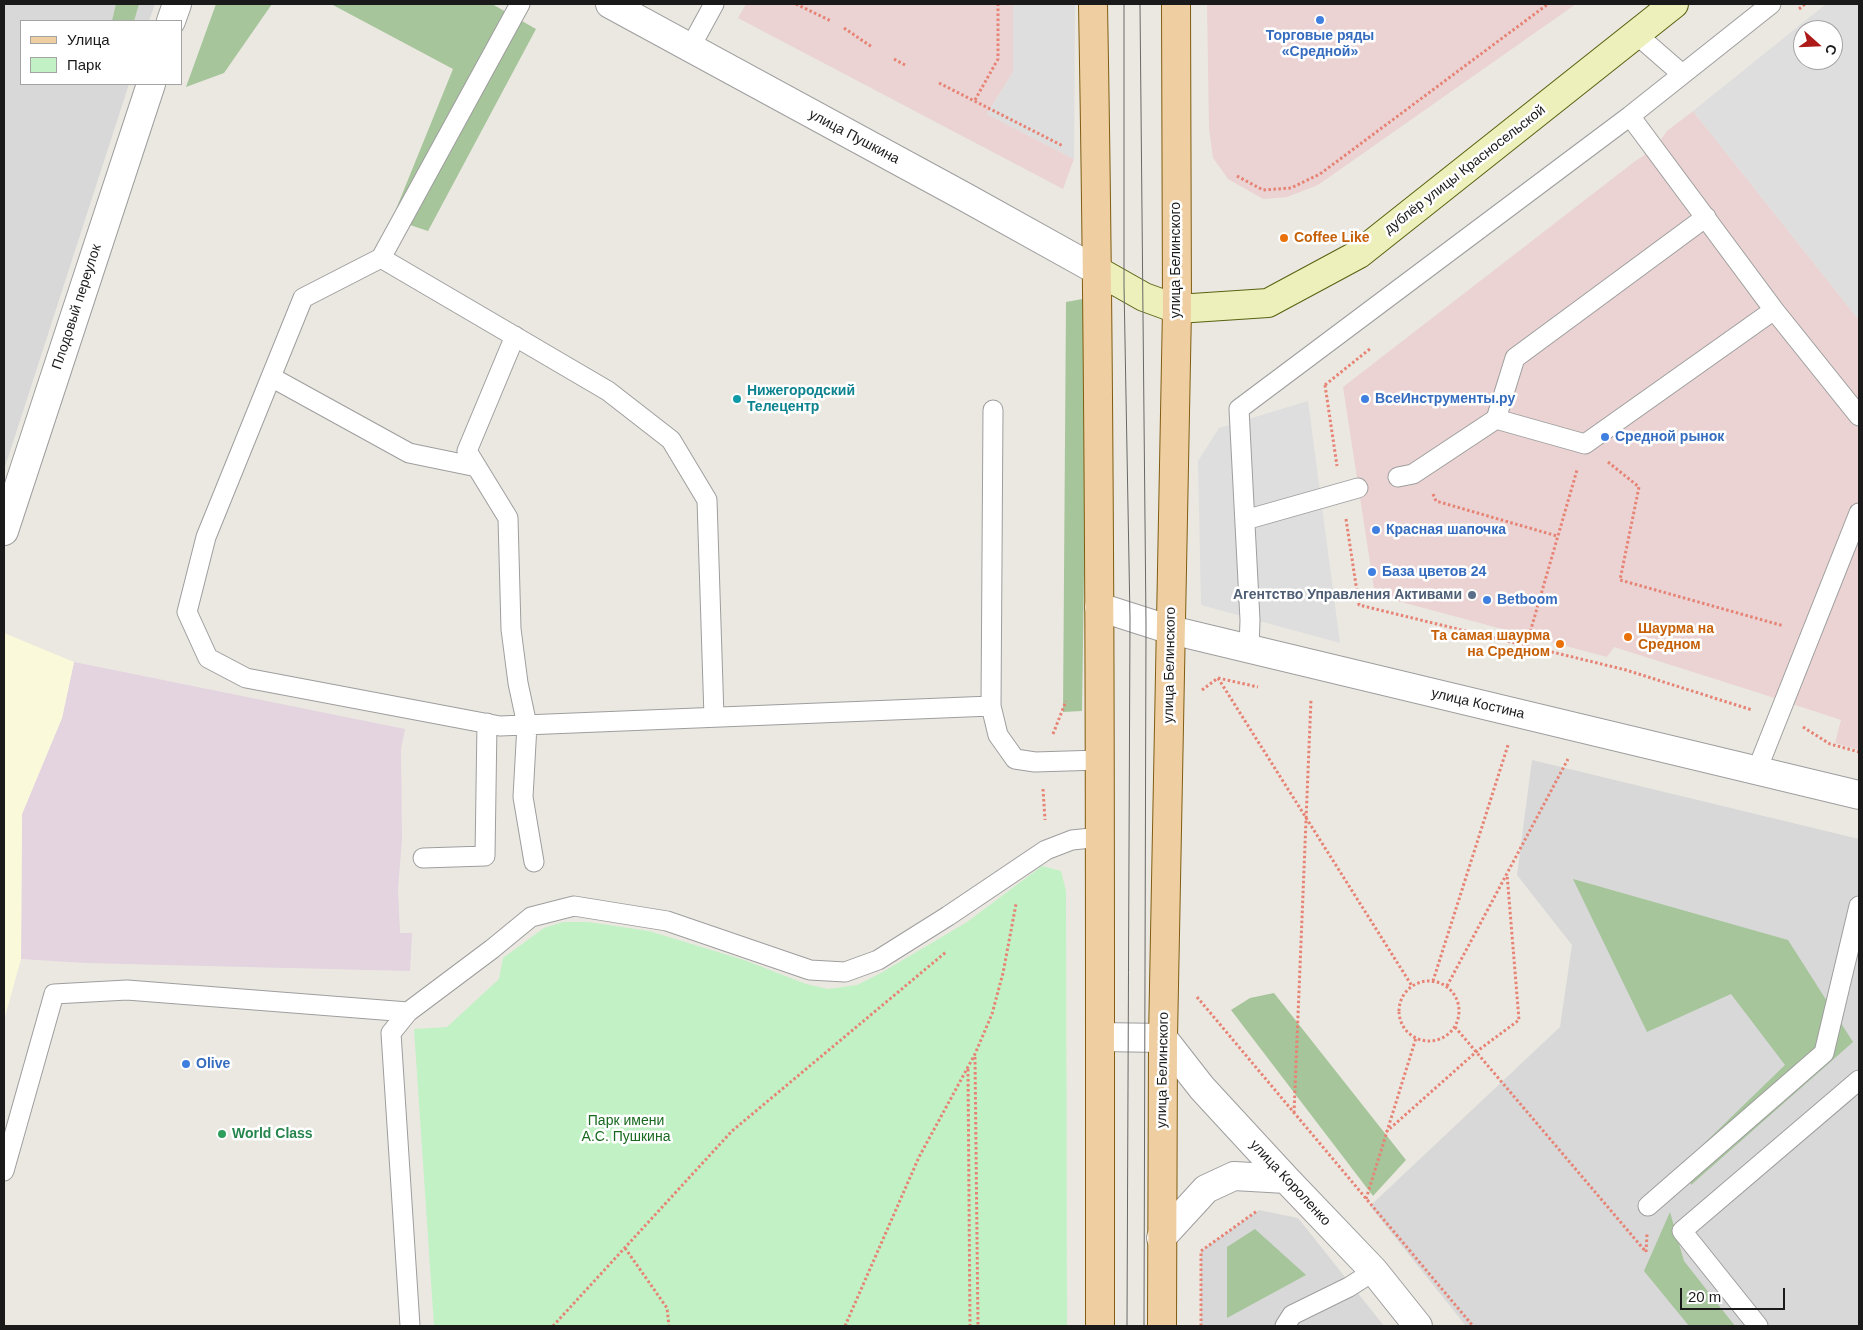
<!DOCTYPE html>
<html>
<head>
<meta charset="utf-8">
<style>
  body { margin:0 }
  #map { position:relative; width:1863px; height:1330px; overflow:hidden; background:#ebe8e1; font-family:Helvetica,sans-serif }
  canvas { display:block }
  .frame { position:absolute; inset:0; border:5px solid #1a1a1a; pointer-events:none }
  .legend { position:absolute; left:20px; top:20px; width:162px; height:65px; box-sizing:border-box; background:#fff; border:1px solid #a3a3a3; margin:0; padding:6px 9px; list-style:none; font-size:15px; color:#1a1a1a }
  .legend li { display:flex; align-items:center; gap:10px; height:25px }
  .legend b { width:25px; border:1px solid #a3a3a3 }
  .north { position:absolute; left:1793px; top:20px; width:50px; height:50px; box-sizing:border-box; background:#fff; border:1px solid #a3a3a3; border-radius:50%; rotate:110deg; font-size:14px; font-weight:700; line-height:20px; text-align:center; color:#1a1a1a }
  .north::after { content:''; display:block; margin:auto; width:18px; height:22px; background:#ad1a18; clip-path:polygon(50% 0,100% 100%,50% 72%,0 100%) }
  .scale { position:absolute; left:1680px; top:1288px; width:105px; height:22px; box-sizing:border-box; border:2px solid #1a1a1a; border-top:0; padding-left:6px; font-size:15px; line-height:18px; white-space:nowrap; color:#1a1a1a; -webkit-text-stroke:4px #fff; paint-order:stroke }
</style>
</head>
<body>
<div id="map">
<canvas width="1863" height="1330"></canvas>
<div class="frame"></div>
<ul class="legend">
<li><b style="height:6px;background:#efcfa2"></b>Улица</li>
<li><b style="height:14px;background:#c2f1c6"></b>Парк</li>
</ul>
<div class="north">С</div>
<div class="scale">20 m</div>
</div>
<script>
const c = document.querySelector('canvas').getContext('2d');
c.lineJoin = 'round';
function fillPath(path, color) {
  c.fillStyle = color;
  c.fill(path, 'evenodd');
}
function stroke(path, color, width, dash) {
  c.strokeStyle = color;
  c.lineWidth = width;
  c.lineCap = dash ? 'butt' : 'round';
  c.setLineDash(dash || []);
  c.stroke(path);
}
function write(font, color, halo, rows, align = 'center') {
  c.font = font + ' Helvetica,sans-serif';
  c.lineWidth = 5;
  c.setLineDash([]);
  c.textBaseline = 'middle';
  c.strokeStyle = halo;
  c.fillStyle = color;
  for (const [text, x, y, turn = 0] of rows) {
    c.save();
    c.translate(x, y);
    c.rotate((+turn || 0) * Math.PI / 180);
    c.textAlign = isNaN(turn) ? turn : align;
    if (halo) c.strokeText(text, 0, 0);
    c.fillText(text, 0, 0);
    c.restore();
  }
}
fillPath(new Path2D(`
  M4,4H155L149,21H21V84H129L4,470Z
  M1532,760L1859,839V1326H1466L1370,1206L1560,1027L1572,945L1517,875Z
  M1259,1210L1298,1218L1384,1326H1201V1251Z`), '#d8d8d8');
fillPath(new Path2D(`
  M746,4H1013V72L987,114L1074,159L1063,189L738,18Z
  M1207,4H1576L1318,185L1287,197L1263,199L1228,179L1213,158L1209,128Z
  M1693,111L1859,320V750L1835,743L1841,720L1753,691L1614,647L1607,657L1375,595L1343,387L1634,162L1655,148L1667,131Z`), '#ead3d2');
fillPath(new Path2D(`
  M74,662L405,729L401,749L402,840L398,889L400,933H412L410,971L85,963L21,959L22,814L62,718Z`), '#e3d4e0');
fillPath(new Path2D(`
  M4,633L74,662L62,718L22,814L21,959L4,1020Z`), '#fafadb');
fillPath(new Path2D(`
  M116,4H139L134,21H112Z
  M216,4H272L224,73L186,87Z
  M331,4H492L536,29L428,231L392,219L453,69Z
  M1088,298L1082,711L1063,712L1066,302Z
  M1573,879L1788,940L1853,1042L1691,1185L1687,1160L1785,1065L1731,994L1647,1032Z
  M1274,993L1406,1160L1373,1196L1231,1010L1250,998Z
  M1670,1212L1684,1261L1735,1326H1689L1644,1271Z
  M1255,1229L1306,1275L1227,1318V1247Z`), '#a6c59b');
fillPath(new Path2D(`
  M1042,866L1061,871L1066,891L1067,1326H434L414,1029L447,1027L499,979L503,958L544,928L563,922H588L649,931L744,960L806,984L828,989L857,985L881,973L967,922Z`), '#c2f1c6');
fillPath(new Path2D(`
  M1013,4H1075L1074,159L987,114L1013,72Z
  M1826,4H1859V320L1693,111ZM1803,30H1833V60H1803Z
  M1308,401L1340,643L1201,605L1198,461L1219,428Z`), '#dedede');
const service = new Path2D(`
  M520,4L381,258L303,298L206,537L187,612L208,658L246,678L500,726L991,706L998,735L1015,759L1035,762L1100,760
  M1636,34L1682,74
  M690,48L714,4
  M381,258L608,391L671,440L707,500L714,717
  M1774,310L1859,416
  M515,336L467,451L508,518L511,629L518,683L527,725L523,797L534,862
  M271,377L409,453L477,467
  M1496,419L1515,358L1706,217
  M1398,477L1413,474L1496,419L1585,444L1774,310L1630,116
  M1245,520L1358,488
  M1249,649L1250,620L1239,409L1630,116L1771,4
  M991,706L993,410
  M1757,770L1859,513
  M423,858L485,856L487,723
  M4,1171L54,994L127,990L408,1012
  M1648,1206L1824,1053L1859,906
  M410,1326L391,1033L408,1012L492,949L531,917L574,906L667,921L810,970L845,972L878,960L948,916L1046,850L1072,840L1101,837
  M1285,1326L1292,1315L1349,1287L1374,1271
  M1758,1326L1682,1231L1859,1080`);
const minor = new Path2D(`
  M610,4L965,197L1098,271
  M171,21L177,4
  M4,531L151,84
  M1099,607L1171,630L1859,795
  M1100,1037L1163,1038L1202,1088L1286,1179L1374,1271L1418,1326
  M1161,1238L1206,1189L1234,1176L1286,1179`);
const secondary = new Path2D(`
  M1098,271L1144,297L1177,309L1268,303L1359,254L1674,4`);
const primary = new Path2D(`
  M1093,4C1101,445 1100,885 1100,1326
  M1162,1326L1163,1038L1177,309L1176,4`);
stroke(service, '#9e9e9e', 21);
stroke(minor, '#9e9e9e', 30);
stroke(secondary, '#586211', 30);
stroke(primary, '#805d11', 30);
stroke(new Path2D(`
  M796,4L831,21
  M1799,9L1805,4
  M844,28L872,47
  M894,59L905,65
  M939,83L1063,146
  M975,100L998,59V4
  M1237,176L1263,190L1291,188L1320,174L1548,4
  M1325,385L1337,466
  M1325,385L1371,348
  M1608,462L1639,487L1620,580L1784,626
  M1433,494L1436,501L1557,536
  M1346,519L1359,605L1626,670L1752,710
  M1527,646L1529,636L1577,470
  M1218,678L1412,986
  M1202,690L1218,678L1258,687
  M1803,727L1830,744L1859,752
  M1053,734L1066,701
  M1043,789L1045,820
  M1433,981L1508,745
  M1399 1011a30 30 0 1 1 60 0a30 30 0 1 1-60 0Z
  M1447,986L1568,759
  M1197,997L1473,1326
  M1455,1027L1646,1252
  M975,1057L978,1326
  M968,1069L970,1326
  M1294,1113L1311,699
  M1386,1132L1476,1052L1519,1020L1507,874
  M1366,1199L1416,1038
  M625,1248L667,1308L669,1326
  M1646,1252L1647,1234
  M553,1326L732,1131L946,952
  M845,1326L919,1157L975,1054L992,1014L1003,973L1016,904
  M1201,1326V1251L1257,1211`), '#e78375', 3, [2.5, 2.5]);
stroke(service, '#fff', 19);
stroke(minor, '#fff', 28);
stroke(secondary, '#edf0ba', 28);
stroke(primary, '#efcfa2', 28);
stroke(new Path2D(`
  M1124,4V285L1130,618L1127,1326
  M1140,4L1146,624L1144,1326`), '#686868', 1);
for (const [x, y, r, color] of [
  [1320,20,5,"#3f7fe0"],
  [1284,238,5,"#e8710a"],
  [737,399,5,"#0f9aa8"],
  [1365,399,5,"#3f7fe0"],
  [1605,437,5,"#3f7fe0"],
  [1376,530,5,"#3f7fe0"],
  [1372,572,5,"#3f7fe0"],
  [1472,595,5,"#5c6f8a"],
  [1487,600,5,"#3f7fe0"],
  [1628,637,5,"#e8710a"],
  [1560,644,5,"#e8710a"],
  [186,1064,5,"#3f7fe0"],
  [222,1134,5,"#2e9e5b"]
]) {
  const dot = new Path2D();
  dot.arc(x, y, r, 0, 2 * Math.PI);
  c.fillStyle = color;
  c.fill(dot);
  stroke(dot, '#fff', 2);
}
write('bold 14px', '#366cbe', '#fff', [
  ["Торговые ряды",1320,36,"center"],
  ["«Средной»",1320,52,"center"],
  ["ВсеИнструменты.ру",1375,399],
  ["Средной рынок",1615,437],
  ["Красная шапочка",1386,530],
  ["База цветов 24",1382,572],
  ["Betboom",1497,600],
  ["Olive",196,1064]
], 'left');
write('14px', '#1a1a1a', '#fff', [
  ["улица Пушкина",854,137,28],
  ["дублёр улицы Красносельской",1465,170,-38],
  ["улица Белинского",1176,260,-90],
  ["Плодовый переулок",77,307,-72],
  ["улица Белинского",1170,665,-89],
  ["улица Костина",1478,704,13],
  ["улица Белинского",1163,1070,-89],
  ["улица Короленко",1290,1183,47]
]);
write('bold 14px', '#c56008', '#fff', [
  ["Coffee Like",1294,238],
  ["Шаурма на",1638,629],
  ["Средном",1638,645],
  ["Та самая шаурма",1550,636,"right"],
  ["на Средном",1550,652,"right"]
], 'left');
write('bold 14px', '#0d838f', '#fff', [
  ["Нижегородский",747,391],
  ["Телецентр",747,407]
], 'left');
write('bold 14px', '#4e5e75', '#fff', [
  ["Агентство Управления Активами",1462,595]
], 'right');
write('14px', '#186920', '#fff', [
  ["Парк имени",626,1121],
  ["А.С. Пушкина",626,1137]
]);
write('bold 14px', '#27864d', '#fff', [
  ["World Class",232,1134]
], 'left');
</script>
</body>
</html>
